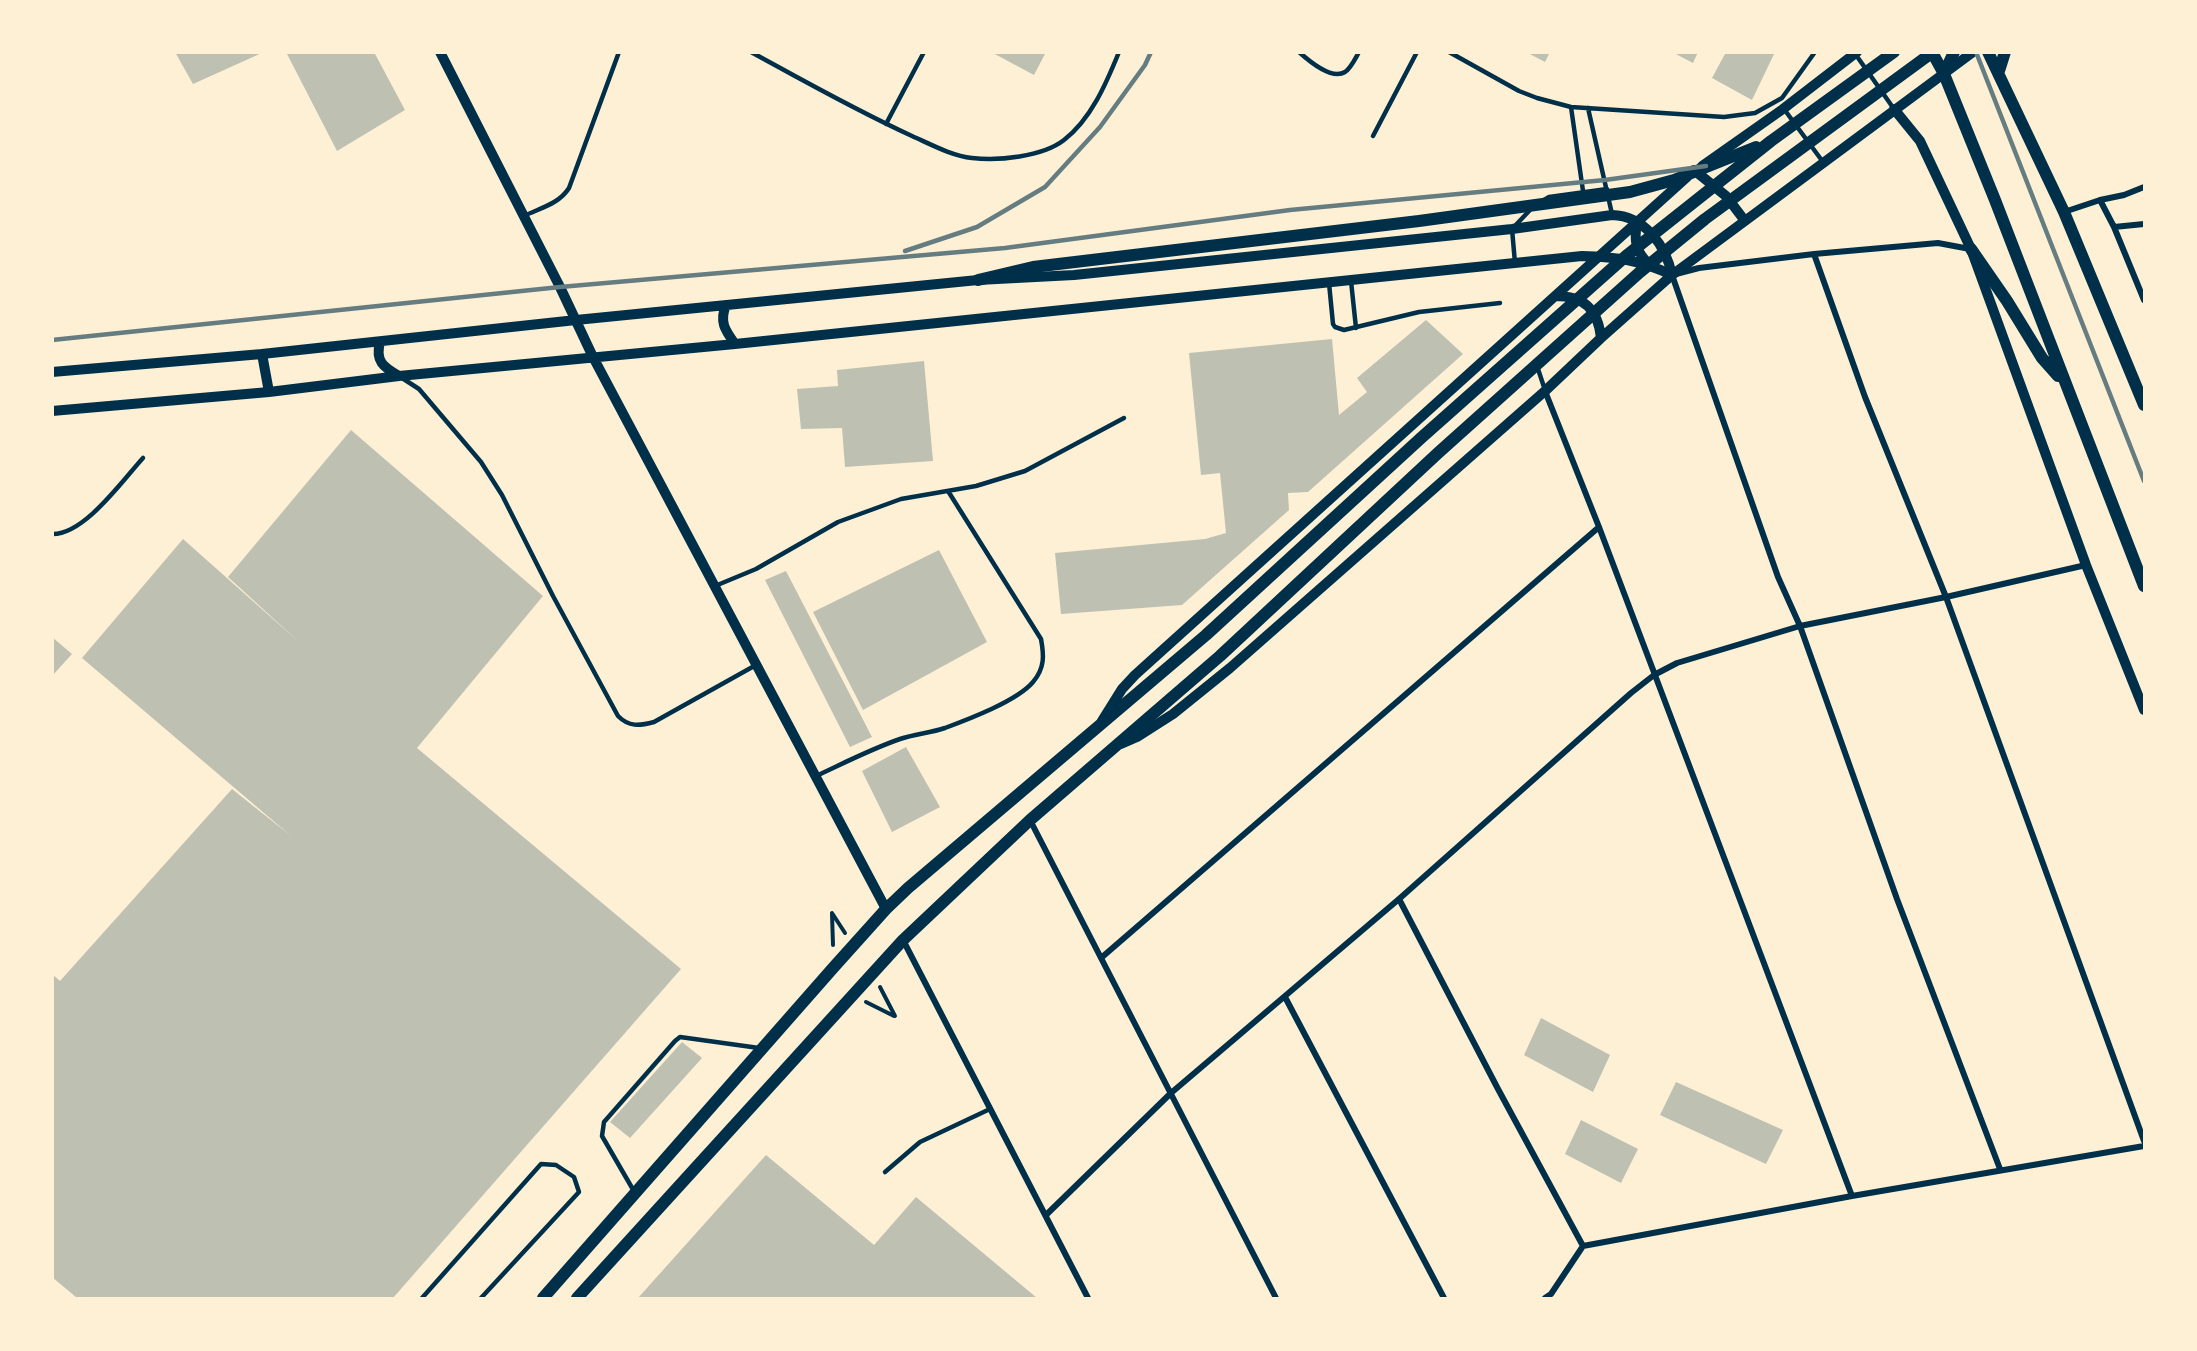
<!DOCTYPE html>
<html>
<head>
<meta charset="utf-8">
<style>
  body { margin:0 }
  #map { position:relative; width:2197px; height:1351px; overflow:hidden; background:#fdf0d5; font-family:Lora,serif }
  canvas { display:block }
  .frame { position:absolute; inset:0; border:54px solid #fdf0d5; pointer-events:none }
</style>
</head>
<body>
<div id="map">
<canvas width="2197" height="1351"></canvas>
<div class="frame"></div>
</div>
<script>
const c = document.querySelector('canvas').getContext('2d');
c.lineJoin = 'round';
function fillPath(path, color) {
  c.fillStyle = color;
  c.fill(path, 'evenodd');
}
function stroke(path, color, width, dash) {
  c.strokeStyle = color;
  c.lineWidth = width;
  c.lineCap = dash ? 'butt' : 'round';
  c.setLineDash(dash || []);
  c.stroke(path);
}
fillPath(new Path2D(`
  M175,52H264L193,84Z
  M286,52H374L405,110L337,151Z
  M991,52H1046L1034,75Z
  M1526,52H1550L1545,62Z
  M1672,52H1698L1693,63Z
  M1726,52H1775L1752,100L1712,78Z
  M1426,320L1463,354L1308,492L1288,493L1289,510L1182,605L1061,614L1055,553L1205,539L1226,533L1220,473L1201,475L1189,353L1332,339L1339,415L1367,392L1357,378Z
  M924,361L933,461L845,467L842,428L801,429L797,389L838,386L837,370Z
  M351,430L543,596L417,748L681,969L393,1298H77L52,1277V974L60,981L232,789L291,836L82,658L183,539L299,642L228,577Z
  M939,550L987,642L863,710L813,612Z
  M786,571L872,737L850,747L765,580Z
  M52,637L72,654L52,676Z
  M906,747L940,807L892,832L862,771Z
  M1541,1018L1610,1055L1593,1092L1524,1055Z
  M682,1042L702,1058L630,1138L610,1122Z
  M1676,1082L1783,1130L1766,1164L1660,1115Z
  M1581,1120L1638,1149L1621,1183L1565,1154Z
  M766,1155L874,1245L916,1197L1037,1298H638Z`), '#bec0b2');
stroke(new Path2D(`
  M832,913L845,933
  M832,914L833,945
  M880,987L895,1016
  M866,1002L894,1016`), '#003049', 4);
stroke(new Path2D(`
  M751,52C804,81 857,111 912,136C930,144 952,156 972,158C998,161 1042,157 1064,140C1091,119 1106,84 1119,52
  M1299,52C1309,61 1332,80 1345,72C1351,68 1355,59 1359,52
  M1449,52L1519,91L1537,98L1571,107L1724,117L1755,113L1782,98L1815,52
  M1856,55L1894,109
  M1571,107L1583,191
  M1588,108L1612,214
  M1784,109L1823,162
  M886,124L924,52
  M1373,136L1417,52
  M1544,200L1549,197L1607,189
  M524,216C540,208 559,204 569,188L619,52
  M1515,263L1512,229L1530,210
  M1351,281L1356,328
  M1329,283L1333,324L1335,327L1344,330L1419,312L1500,303
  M1537,366L1545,390
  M402,378L419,389L481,462L502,495L553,596L618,716C629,727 639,726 654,722L756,665
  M52,534C84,535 122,481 143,458
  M715,586L756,569L838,522L901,499L976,486L1025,471L1124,418
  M816,776C844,763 871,749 900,739C915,734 930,733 945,728C969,719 1017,701 1033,682C1045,668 1044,655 1041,639L948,491
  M885,1172L920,1142L990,1109
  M635,1193L602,1136L604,1122L675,1041L680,1037L759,1048
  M422,1298L541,1164L556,1165L574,1177L579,1192L481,1298`), '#003049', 4.5);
stroke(new Path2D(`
  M2100,200L2124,195L2144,187
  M2064,212L2100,200L2114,227L2144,224
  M2114,227L2144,300
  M1970,249L1938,243L1814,254L1699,268L1672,275L1778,577L1800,626L1897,899L2000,1169
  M1814,254L1865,397L1946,597L2144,1141
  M1545,391L1599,527L1852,1196
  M1030,820L1276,1298
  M1399,899L1498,1089L1583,1246
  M903,940L1088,1298
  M1101,958L1599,527
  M1285,997L1444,1298
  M1046,1215L1171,1093L1399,899L1631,693L1654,675L1677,663L1800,626L1946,597L2086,565
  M1545,1298L1551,1294L1583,1246L1852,1196L2144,1146`), '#003049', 6);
stroke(new Path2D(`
  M440,52L560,287L593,357L886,909
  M1894,109L1920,141L1971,249L2086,565L2144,710
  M1702,166L1783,109L1857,52
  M1694,170L1726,196L1745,221
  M1637,222C1634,240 1635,251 1649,264
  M1555,296C1584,296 1598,309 1601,338
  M726,305C719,322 725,330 735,344
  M380,342C375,361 383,367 399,376
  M262,354L269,392
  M52,372L262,354L576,320L978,280L1074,275L1512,229L1612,215C1645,216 1666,246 1672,275
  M52,411L269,392L399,376L735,344L1582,256C1617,257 1640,260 1672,275
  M1102,721L1122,689L1135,675L1687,177
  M1121,744L1137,737L1173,714L1230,668L1545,391L1601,338L1672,275L1973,52`), '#003049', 10);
stroke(new Path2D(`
  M1932,52L1944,74L1995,200L2144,586
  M1988,52L2064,212L2144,405
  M1999,71L2005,52
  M1944,74L1954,52
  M1971,249L2007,301L2042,358L2058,376
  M978,280L1033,267L1419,221L1630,192L1674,180L1756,147
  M543,1298L833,968L886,909L908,888L1206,635L1421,438L1626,256L1771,141L1894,52
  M577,1298L903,940L1030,820L1220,656L1438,453L1640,272L1705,219L1933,52`), '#003049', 12);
stroke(new Path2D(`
  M1976,52L2144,481
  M905,251L977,227L1045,187L1100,127L1145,65L1151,52
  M52,340L560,287L1005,248L1290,210L1605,180L1706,166`), '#657d81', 4.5);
</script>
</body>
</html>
